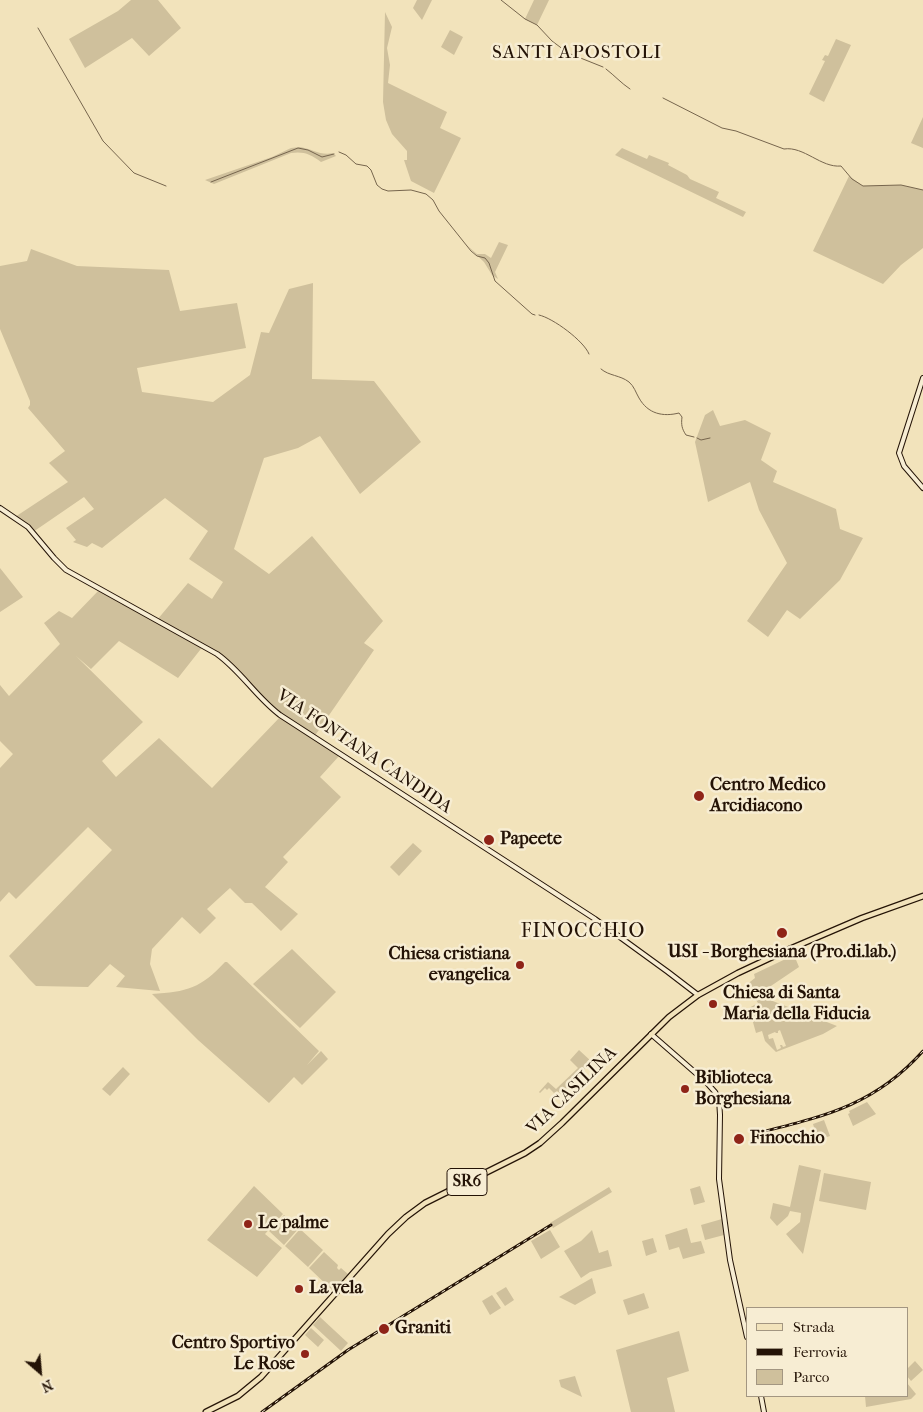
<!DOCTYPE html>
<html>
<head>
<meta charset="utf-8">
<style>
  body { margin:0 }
  #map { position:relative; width:923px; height:1412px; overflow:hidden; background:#f2e3bb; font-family:"IM FELL French Canon",serif }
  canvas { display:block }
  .legend { position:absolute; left:746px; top:1307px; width:162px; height:90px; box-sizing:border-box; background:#f7edd3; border:1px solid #a39681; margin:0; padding:6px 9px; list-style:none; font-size:15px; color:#241306 }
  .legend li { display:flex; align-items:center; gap:10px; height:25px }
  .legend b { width:25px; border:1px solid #a39681 }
  .north { position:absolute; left:15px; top:1347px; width:50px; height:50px; -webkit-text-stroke:4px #f7edd3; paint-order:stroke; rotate:153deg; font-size:14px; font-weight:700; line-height:20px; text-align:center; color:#241306 }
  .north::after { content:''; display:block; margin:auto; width:18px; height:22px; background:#241306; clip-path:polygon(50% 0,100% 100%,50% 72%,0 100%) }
</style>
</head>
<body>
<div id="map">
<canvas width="923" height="1412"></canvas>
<ul class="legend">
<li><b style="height:6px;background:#f2e3bb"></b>Strada</li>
<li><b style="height:6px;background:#241306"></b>Ferrovia</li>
<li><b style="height:14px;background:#cfc09c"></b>Parco</li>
</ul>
<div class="north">N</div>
</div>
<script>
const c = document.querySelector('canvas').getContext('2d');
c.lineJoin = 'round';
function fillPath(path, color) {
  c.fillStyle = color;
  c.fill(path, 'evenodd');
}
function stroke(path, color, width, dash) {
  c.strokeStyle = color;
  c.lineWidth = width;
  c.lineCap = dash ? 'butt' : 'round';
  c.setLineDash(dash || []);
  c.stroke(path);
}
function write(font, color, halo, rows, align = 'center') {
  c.font = font + ' "IM FELL French Canon",serif';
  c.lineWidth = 5;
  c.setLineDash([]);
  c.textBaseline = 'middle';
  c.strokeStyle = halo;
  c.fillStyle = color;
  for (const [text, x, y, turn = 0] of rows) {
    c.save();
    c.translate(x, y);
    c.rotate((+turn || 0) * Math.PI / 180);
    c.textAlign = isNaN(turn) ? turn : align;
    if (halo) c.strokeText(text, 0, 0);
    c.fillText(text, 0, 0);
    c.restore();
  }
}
fillPath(new Path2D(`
  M131,0H158L181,28L149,56L132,38L85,68L69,39L118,11Z
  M417,0H432L422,20L413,8Z
  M534,0H549L537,25L525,19Z
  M385,12L392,27L387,48L390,65L388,83L447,112L440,128L461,138L434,193L411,181L404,160H407V151L392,134L386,120L383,102Z
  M450,30L463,37L454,55L441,47Z
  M836,39L851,45L824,102L809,94L825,61L822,60L825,55L828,56Z
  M923,117V148L911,143Z
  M300,147C312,149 321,156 333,153L336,156L321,162C311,154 303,151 291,153L214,184L205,180L272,157L291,148Z
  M622,148L647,159L649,155L669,163L668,165L687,175L690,179L719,192L716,198L746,212L743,217L615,155Z
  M849,176L863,186L901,185L923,190V248L901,265L883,284L813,251Z
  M463,242L477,254H485L491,258L499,242L508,245L495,272L498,279L492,275L484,262Z
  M31,249L77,266L169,270L180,311L237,303L246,348L137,368L142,392L213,402L250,375L261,332L269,333L289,289L313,283L312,379L374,381L421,442L360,494L320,436L298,448L264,458L234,549L269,574L312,536L383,621L364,643L374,650L314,737L340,755L320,777L341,797L283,857L288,862L265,887L298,914L281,931L252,903H245L230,888L207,909L216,918L200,934L182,917L152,949L150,964L160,991L116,987L125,976L110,964L88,987L36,986L29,979L9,956L112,850L88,827L16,899L9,892L0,902V768L13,754L0,741V685L9,696L60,644L44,623L59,611L72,618L100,589L157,620L188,583L212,599L223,582L189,559L208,531L165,498L102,548L92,543L87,547L73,542L76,540L66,528L94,509L84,497L33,532L15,517L68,482L49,463L65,451L28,408L30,405V401L0,329V266L27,261ZM119,641L178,678L204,645L238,673L281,716L212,788L159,738L116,777L102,761L143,722L76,656L91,669Z
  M713,410L720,426L745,420L771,433L761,460L777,471L773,482L836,509L840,529L863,538L840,580L800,619L787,610L768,637L747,621L787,563L759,510L750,482L708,502L695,442L705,415Z
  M0,568L23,597L0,612Z
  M413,843L422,851L399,876L390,867Z
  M292,949L336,992L300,1028L253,984Z
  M794,955L799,967L762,992L765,998L837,1026L823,1034L776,1052L765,1041L762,1031L756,1033L749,1008L758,1003L746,985L755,978L754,974ZM780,1030L786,1046L783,1047L782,1045H780L781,1048L777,1050L773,1038L769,1039L768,1035L775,1032L776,1033H778V1031Z
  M225,962H227L319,1051L307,1065L321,1051L328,1059L302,1085L294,1077L269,1103L198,1040L152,994C187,992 201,988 225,962Z
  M579,1050L592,1062L561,1094L557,1091L554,1093L549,1088L547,1090L545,1088L540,1093L539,1092L548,1082L556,1089L578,1068L570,1060Z
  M123,1067L130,1074L110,1096L102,1089Z
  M867,1102L876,1114L853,1126L848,1114L850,1113L849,1111Z
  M824,1120L830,1136L818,1140L813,1124Z
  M799,1165L821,1170L803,1254L786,1234L800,1222L801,1213L790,1211L788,1216L777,1226L770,1218L773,1203L790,1207Z
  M824,1173L871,1182L866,1210L819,1201Z
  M254,1186L283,1214L265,1234L282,1248L257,1277L207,1240Z
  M700,1186L705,1202L694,1205L690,1189Z
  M609,1187L612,1192L553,1228L550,1223Z
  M284,1215L299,1228L284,1245L269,1231Z
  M722,1219L724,1235L705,1240L701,1225Z
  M687,1228L691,1243L701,1241L705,1253L683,1259L679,1247L669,1250L665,1235Z
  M300,1229L323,1250L308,1267L285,1246Z
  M550,1230L560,1247L541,1259L531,1241Z
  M592,1230L599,1253L608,1250L612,1266L590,1272L581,1278L564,1251L581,1241Z
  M653,1238L657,1252L646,1256L642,1241Z
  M324,1252L338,1265L337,1268L339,1270L341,1268L348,1274L333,1291L309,1268Z
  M592,1278L596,1293L575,1305L559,1297Z
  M506,1287L514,1300L505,1306L496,1293Z
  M644,1293L649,1308L628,1315L623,1300Z
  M492,1295L501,1308L490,1315L482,1301Z
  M320,1317L348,1343L341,1351L313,1325Z
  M311,1328L324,1340L318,1347L305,1335Z
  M679,1331L689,1371L667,1378L675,1412H631L616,1350Z
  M915,1361L923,1370L911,1381L907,1376V1369Z
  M575,1376L582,1397L561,1387L559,1380Z
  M907,1383L916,1394L911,1399L866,1407L865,1396H907Z`), '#cfc09c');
stroke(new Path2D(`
  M501,0L525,19L537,25L552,41L568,53L603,67
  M38,28L103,141L134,173L166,186
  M606,69C615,76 621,83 630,89
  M663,98L722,128L736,131L784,149C804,146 821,168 841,166L852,179L863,186L901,185L923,190
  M339,152L346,155L356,164L367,166L371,170L377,185L382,189L388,191L411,190L426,194L433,200L439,211L471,251L477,256L485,258L489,263L495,281L532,314L535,315
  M211,182L298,148L308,150L322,157L334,154
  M539,315C553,318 584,341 589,354
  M601,369C609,376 620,375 629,382C634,386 636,393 639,398C648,414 663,417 679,413L682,417C681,425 682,429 686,435L694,437
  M697,438L701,440L710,438`), '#76654d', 1);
const secondary = new Path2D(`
  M923,378L899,453L904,466L923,488
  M0,508L28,527L54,558L66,570L217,654C241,671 256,697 280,715L595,919L668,972L698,995
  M651,1034L706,1082L715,1092L719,1099L720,1115L719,1179L730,1260L747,1337
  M761,1396L764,1412`);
const primary = new Path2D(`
  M206,1412L238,1396L261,1377L388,1234L406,1217L425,1203L525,1153L540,1143L562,1123L669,1017L698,995L738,973L785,951L862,918L923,896`);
stroke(secondary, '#241306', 6);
stroke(primary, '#241306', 7);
stroke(secondary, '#f7edd3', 4);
stroke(primary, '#f2e3bb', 4.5);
const rail = new Path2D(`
  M758,1133C825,1116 875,1105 923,1051
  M262,1412L348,1350L551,1225`);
stroke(rail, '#241306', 3);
stroke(rail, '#f7edd3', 1, [4]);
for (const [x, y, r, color] of [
  [699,796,6,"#8f2418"],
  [489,840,6,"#8f2418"],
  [782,933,6,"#8f2418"],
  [520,965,5,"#8f2418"],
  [713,1004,5,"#8f2418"],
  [685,1089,5,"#8f2418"],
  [739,1139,6,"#8f2418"],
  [248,1224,5,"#8f2418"],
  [299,1289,5,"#8f2418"],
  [384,1329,6,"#8f2418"],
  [305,1354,5,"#8f2418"]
]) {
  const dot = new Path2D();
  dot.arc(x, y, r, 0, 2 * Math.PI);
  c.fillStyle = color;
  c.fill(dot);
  stroke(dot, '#f7edd3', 2);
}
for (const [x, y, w] of [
  [467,1182,40]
]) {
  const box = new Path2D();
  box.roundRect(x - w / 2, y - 13.5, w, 27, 4);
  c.fillStyle = '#f7edd3';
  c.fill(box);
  stroke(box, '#241306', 1);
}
write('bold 16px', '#241306', null, [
  ["SR6",467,1182]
]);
write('18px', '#241306', '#f7edd3', [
  ["VIA FONTANA CANDIDA",364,752,34],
  ["VIA CASILINA",572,1091,-44]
]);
write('bold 18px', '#241306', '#f7edd3', [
  ["Centro Medico",710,786],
  ["Arcidiacono",710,807],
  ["Papeete",500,840],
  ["USI - Borghesiana (Pro.di.lab.)",782,953,"center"],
  ["Chiesa cristiana",510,955,"right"],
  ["evangelica",510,976,"right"],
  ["Chiesa di Santa",723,994],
  ["Maria della Fiducia",723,1015],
  ["Biblioteca",695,1079],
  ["Borghesiana",695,1100],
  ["Finocchio",750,1139],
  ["Le palme",258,1224],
  ["La vela",309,1289],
  ["Graniti",395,1329],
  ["Centro Sportivo",295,1344,"right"],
  ["Le Rose",295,1365,"right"]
], 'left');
c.letterSpacing = '1px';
write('19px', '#241306', '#f7edd3', [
  ["SANTI APOSTOLI",577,53]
]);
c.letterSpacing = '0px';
c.letterSpacing = '1px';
write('20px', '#241306', '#f7edd3', [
  ["FINOCCHIO",583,932]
]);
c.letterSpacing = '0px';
</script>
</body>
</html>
